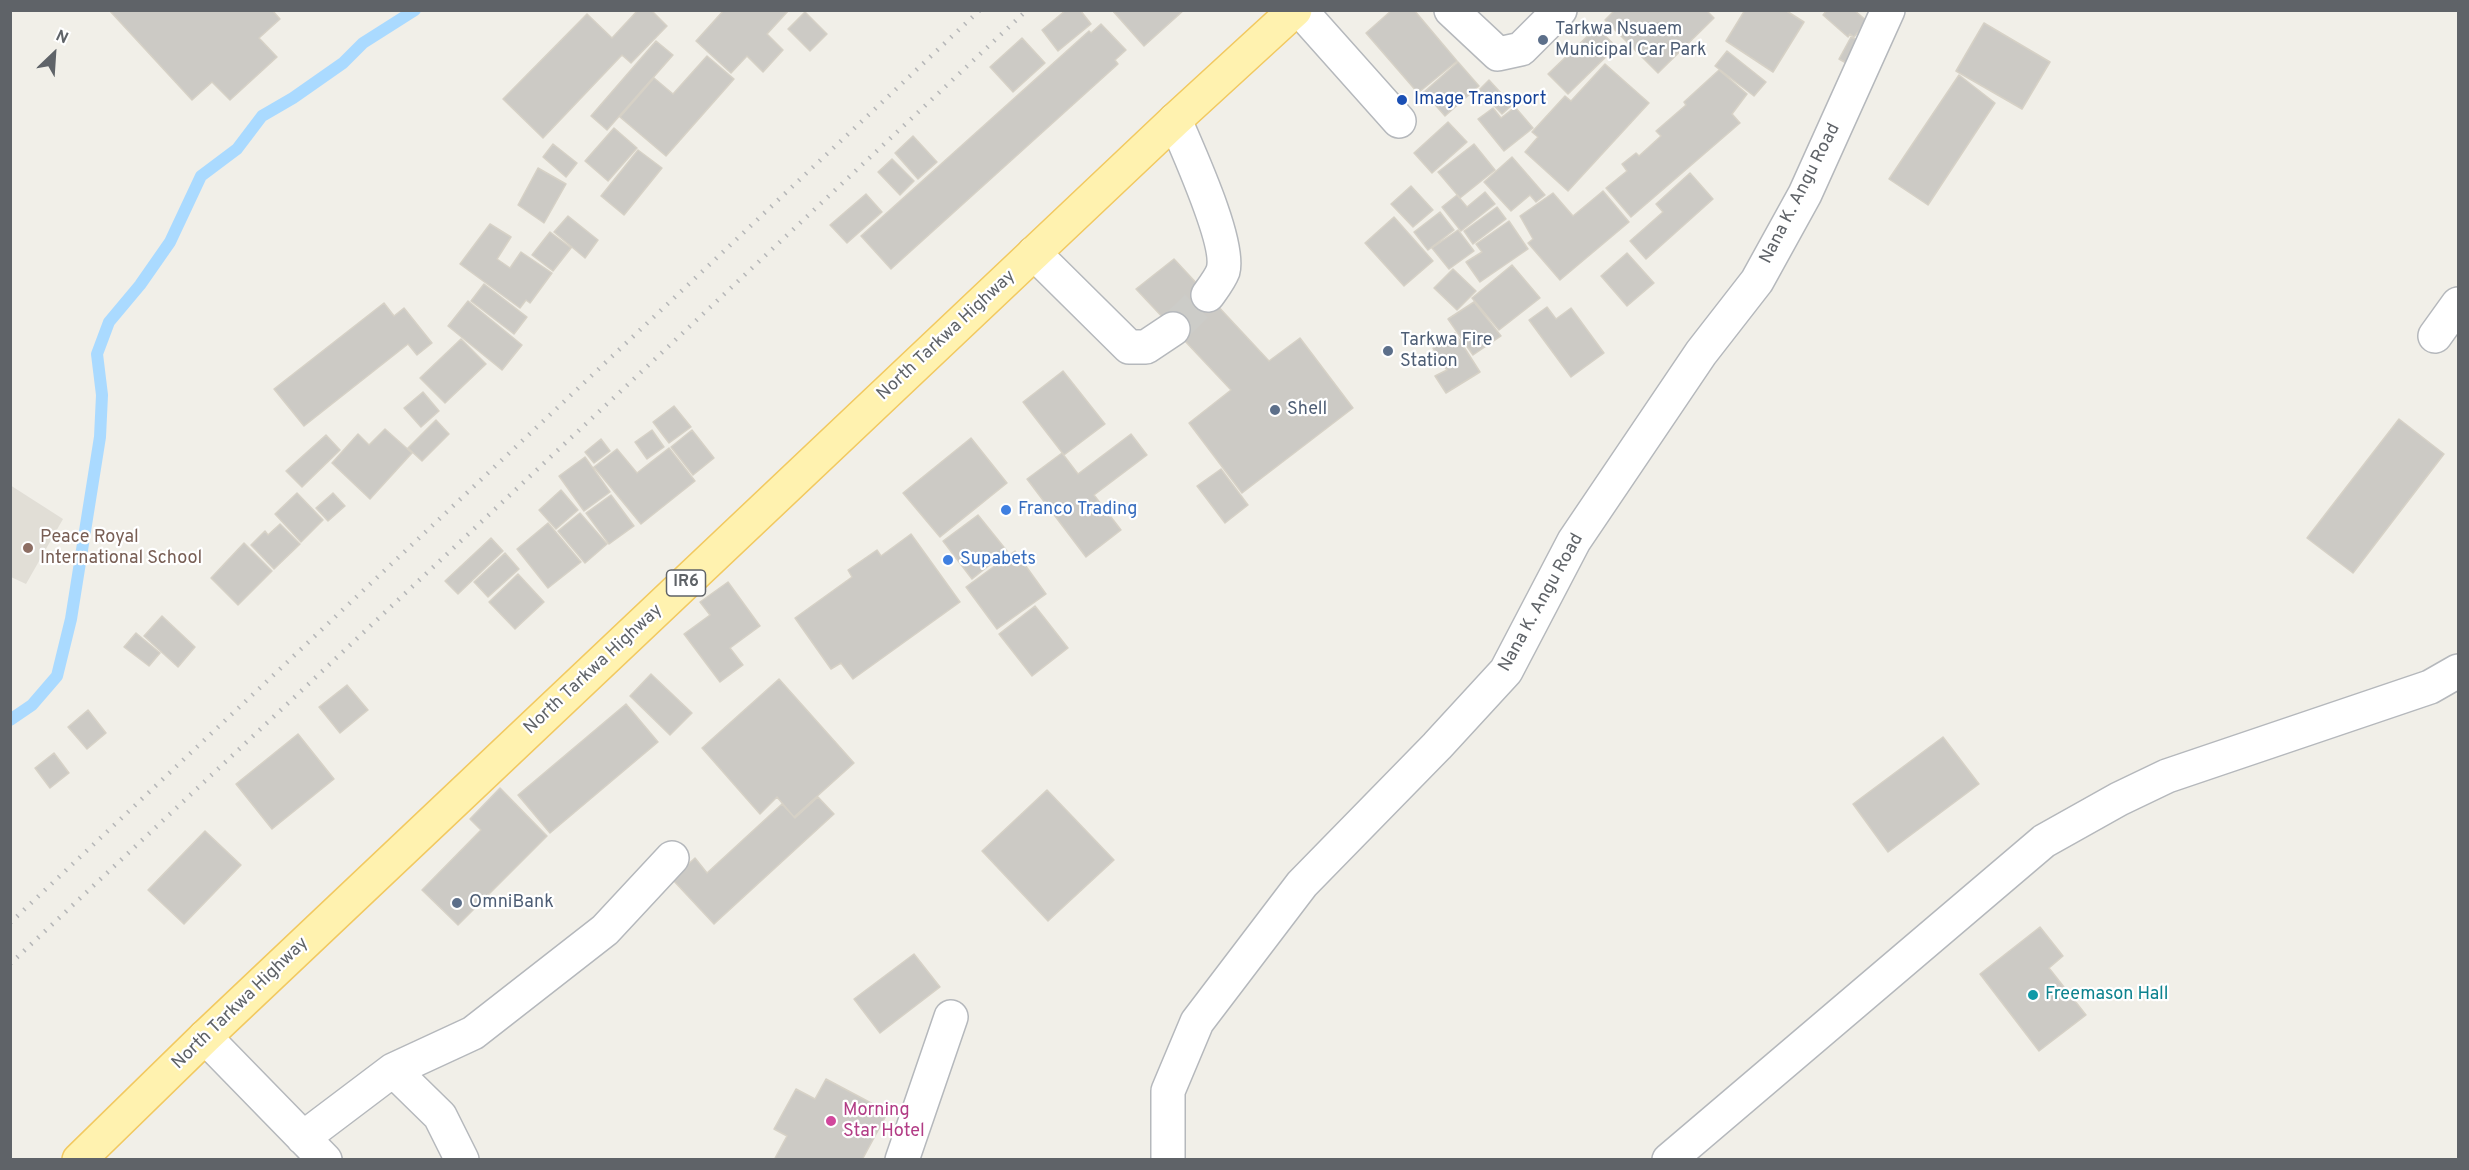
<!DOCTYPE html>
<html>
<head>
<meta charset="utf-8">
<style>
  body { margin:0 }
  #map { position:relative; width:2469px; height:1170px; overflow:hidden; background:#f1efe8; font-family:Overpass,sans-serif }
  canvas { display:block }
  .frame { position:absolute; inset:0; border:12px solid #5f6368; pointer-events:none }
  .north { position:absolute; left:24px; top:24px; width:60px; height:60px; -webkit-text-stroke:4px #fff; paint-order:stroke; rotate:25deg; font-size:16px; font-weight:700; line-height:24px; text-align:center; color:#5f6368 }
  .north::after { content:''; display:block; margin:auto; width:21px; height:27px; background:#5f6368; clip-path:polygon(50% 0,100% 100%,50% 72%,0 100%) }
</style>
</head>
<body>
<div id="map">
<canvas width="2469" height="1170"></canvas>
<div class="frame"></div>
<div class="north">N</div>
</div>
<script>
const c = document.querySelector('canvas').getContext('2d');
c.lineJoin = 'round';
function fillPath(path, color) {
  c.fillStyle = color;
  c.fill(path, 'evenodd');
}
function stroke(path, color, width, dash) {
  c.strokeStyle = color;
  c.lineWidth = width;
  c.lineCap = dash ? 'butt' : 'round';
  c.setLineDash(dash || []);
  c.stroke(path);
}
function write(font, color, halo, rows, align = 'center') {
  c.font = font + ' Overpass,sans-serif';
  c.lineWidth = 4.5;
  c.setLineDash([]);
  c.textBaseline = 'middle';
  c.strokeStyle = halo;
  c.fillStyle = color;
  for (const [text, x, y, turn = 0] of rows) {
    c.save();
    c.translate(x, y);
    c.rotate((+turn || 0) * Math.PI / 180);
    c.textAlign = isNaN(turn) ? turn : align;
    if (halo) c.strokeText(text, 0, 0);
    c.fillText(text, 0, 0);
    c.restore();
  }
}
fillPath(new Path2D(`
  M10,485L63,519L26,584L11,577Z`), '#e1ded6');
stroke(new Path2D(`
  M10,720L32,705L57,676L71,619L100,437L102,395L97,354L109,322L140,285L170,242L201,176L237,149L262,116L293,98L343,63L363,43L415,10`), '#aadaff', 12);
const building = new Path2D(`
  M109,10H272L280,19L259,38L277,57L230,100L212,82L192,100Z
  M638,10H651L667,26L631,63L622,55L543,138L503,99L587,14L612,38Z
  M724,10H789L767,34L783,50L763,72L747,56L731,73L696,41Z
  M1066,10H1080L1091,24L1058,51L1042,30Z
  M1112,10H1184L1144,46Z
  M1392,10H1414L1457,61L1418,93L1366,33Z
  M1615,10H1706L1714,18L1658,73L1605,20Z
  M1745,10H1785L1804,22L1773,72L1726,41Z
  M1827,10H1854L1867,21L1854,37L1850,34L1848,37L1823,15Z
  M805,12L827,34L810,51L788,29Z
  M1984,23L2050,62L2022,109L1956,71Z
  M1101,24L1126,50L1115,60L1118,64L891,269L861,236L1089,31L1091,33Z
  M1597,27L1616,47L1568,94L1548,74Z
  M1851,37L1869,46L1857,69L1839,59Z
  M1022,38L1045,63L1013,92L990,67Z
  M656,41L673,55L607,130L591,116Z
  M1727,51L1766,82L1754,96L1715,66Z
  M707,56L734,79L666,156L620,117L654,78L673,94Z
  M1458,62L1479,86L1445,116L1424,92Z
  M1605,64L1649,103L1568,191L1525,152L1538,137L1532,132L1565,96L1571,101Z
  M1719,70L1747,94L1732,114L1740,123L1631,217L1606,188L1627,171L1622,164L1636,153L1639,156L1661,136L1656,131L1686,105L1684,102Z
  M1959,75L1995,103L1928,205L1889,179Z
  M1489,80L1512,105L1502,114L1479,90Z
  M1515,107L1533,128L1504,151L1478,119L1493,108L1501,118Z
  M1448,122L1467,142L1432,173L1414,153Z
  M614,128L637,148L608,181L585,161Z
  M913,136L937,162L918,179L895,153Z
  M553,144L577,163L566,177L543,157Z
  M1474,144L1495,170L1460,198L1438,172Z
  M638,150L662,168L624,215L601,196Z
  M1512,157L1545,195L1536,202L1530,195L1511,211L1484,182Z
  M892,159L914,181L900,195L878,172Z
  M538,168L566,184L544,223L518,205Z
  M1690,173L1713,199L1646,259L1630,241L1663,212L1656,204Z
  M1411,186L1433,210L1413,227L1391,204Z
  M1603,191L1629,222L1560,280L1528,243L1533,239L1520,216L1553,193L1573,216Z
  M1485,192L1495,204L1461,231L1442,207L1457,195L1467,207Z
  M866,194L882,212L847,243L830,225Z
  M1497,207L1506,219L1473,244L1464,231Z
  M1440,212L1454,230L1428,250L1414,232Z
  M568,216L598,240L585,258L554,232Z
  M1394,217L1433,261L1404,286L1365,243Z
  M1509,221L1528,249L1480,282L1466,262L1482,252L1476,244Z
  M490,224L511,237L497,259L510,268L521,252L552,273L530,303L526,300L520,308L460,264Z
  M1458,230L1474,251L1449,269L1432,248Z
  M550,232L571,248L553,271L532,255Z
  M1627,253L1654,283L1627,306L1601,276Z
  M1174,259L1269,361L1300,338L1353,408L1242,493L1189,423L1231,390L1136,289Z
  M1512,265L1540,298L1499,330L1472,298Z
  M1453,269L1476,291L1457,310L1434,288Z
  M484,284L527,317L514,334L471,301Z
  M468,301L522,345L502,370L448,326Z
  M1474,302L1501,336L1473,355L1448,319Z
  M384,303L394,316L404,308L432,343L417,355L408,344L304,426L274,389Z
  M1547,307L1556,319L1571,308L1604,353L1571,377L1529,320Z
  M1455,333L1480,372L1446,393L1435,376L1447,370L1433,348Z
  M461,339L486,364L445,403L420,378Z
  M1063,371L1105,424L1064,455L1023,402Z
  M423,392L439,411L421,427L404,408Z
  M674,406L691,427L669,443L653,422Z
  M2399,419L2444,454L2353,573L2307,538Z
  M436,420L449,434L422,461L408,448Z
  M385,429L412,453L370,499L332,463L358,434L369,445Z
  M652,430L664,447L647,459L635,442Z
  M692,430L714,458L693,475L671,447Z
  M1131,434L1147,455L1094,495L1121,530L1086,557L1027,479L1062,453L1078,474Z
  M326,435L340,450L302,487L286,471Z
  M971,438L1007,483L940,537L903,493Z
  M601,439L610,451L594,463L585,452Z
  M669,448L695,481L641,524L594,467L617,449L637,473Z
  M585,457L610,492L584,511L559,476Z
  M1221,469L1248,505L1225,523L1197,486Z
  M561,490L578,510L556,529L539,510Z
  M297,493L323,520L301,542L275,514Z
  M333,493L345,506L328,521L316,508Z
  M611,495L634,526L609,544L586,513Z
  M580,513L607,544L585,563L558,531Z
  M978,515L1007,551L972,579L943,541Z
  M548,523L581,562L548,588L517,549Z
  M280,524L300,544L274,569L251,545L265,531L268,535Z
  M911,534L960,602L853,679L841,663L831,669L795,618L852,577L848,570L877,550L881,556Z
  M491,538L503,551L458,594L445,581Z
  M244,543L272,571L238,605L211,578Z
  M1015,551L1046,594L997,629L966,587Z
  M505,553L519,569L488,597L474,582Z
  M518,574L544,602L515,629L489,602Z
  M728,582L760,626L730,648L743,665L720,682L684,634L710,615L700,602Z
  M1035,606L1068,648L1032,676L999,634Z
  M162,616L195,647L178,667L144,636Z
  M136,633L160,653L149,666L124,647Z
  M651,674L692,713L670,735L630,696Z
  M779,679L854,763L794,817L777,797L760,814L702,748Z
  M347,685L368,710L340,733L319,707Z
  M626,704L658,742L550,833L518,795Z
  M88,710L106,733L87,749L68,727Z
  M298,734L334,779L272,829L236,784Z
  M1943,737L1979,784L1888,852L1853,804Z
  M54,753L69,773L50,788L35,768Z
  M500,788L547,836L458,925L422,890L481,830L470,819Z
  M1047,790L1114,860L1048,921L982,851Z
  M818,797L834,814L714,924L672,879L695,858L707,873L782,804L795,818Z
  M205,831L241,865L184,924L148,890Z
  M2040,927L2063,956L2049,968L2086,1015L2039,1051L1980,974Z
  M914,954L940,987L880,1033L854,999Z
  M826,1079L888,1112L862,1160H774L787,1136L774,1129L796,1089L815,1099Z`);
fillPath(building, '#cccac5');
stroke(building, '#d6d1c6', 1.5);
stroke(new Path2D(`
  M1173,329L1208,295`), '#ccccc8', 33, [33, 16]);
const minor = new Path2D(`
  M1300,10L1399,121
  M1451,10L1498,54L1521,49L1560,10
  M1175,120C1187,149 1231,243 1223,271C1220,279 1213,288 1208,295
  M1034,253L1129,347H1146L1173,329
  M2435,336L2458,304
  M205,1037L325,1160
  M393,1070L440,1116L462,1160
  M303,1138L393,1070L473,1033L605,930L672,858
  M902,1160L951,1017
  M1168,1160V1091L1197,1022L1302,884L1437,746L1506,671L1574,541L1701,353L1757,281L1805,194L1888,10
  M1669,1160L2044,841L2119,799L2167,776L2430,687L2458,671`);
const major = new Path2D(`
  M79,1160L205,1037L1175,120L1295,10`);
stroke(minor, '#b5b8bc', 36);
stroke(major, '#f2c960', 36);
stroke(minor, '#fff', 33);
stroke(major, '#fff2af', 33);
stroke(new Path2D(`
  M10,923L980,10
  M10,964L1027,10`), '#b6b7b8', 4.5, [1.5, 8]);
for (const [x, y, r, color] of [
  [1543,40,6,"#5c6f8a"],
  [1402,100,6,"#1a4fb4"],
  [1388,351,6,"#5c6f8a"],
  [1275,410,6,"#5c6f8a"],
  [1006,510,6,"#3f7fe0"],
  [28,548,6,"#8d6e63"],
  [948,560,6,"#3f7fe0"],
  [457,903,6,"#5c6f8a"],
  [2033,995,6,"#0f9aa8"],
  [831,1121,6,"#d1479c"]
]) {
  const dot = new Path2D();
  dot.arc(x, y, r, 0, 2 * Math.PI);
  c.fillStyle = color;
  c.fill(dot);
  stroke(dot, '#fff', 2);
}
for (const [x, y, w] of [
  [686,583,39]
]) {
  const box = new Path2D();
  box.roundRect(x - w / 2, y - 13, w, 26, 4.5);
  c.fillStyle = '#fff';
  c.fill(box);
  stroke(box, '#5f6368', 1.5);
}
write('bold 16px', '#5f6368', null, [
  ["IR6",686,583]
]);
write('18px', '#4e5e75', '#fff', [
  ["Tarkwa Nsuaem",1555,30],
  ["Municipal Car Park",1555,51],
  ["Tarkwa Fire",1400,341],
  ["Station",1400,362],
  ["Shell",1287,410],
  ["OmniBank",469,903]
], 'left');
write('18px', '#164399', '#fff', [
  ["Image Transport",1414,100]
], 'left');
write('18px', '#5f6368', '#fff', [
  ["Nana K. Angu Road",1801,194,-63],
  ["North Tarkwa Highway",947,336,-43],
  ["Nana K. Angu Road",1542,603,-61],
  ["North Tarkwa Highway",594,670,-43],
  ["North Tarkwa Highway",241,1004,-44]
]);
write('18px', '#366cbe', '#fff', [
  ["Franco Trading",1018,510],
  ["Supabets",960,560]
], 'left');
write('18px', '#785e54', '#fff', [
  ["Peace Royal",40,538],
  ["International School",40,559]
], 'left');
write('18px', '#0d838f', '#fff', [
  ["Freemason Hall",2045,995]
], 'left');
write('18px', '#b23c85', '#fff', [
  ["Morning",843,1111],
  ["Star Hotel",843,1132]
], 'left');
</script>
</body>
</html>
